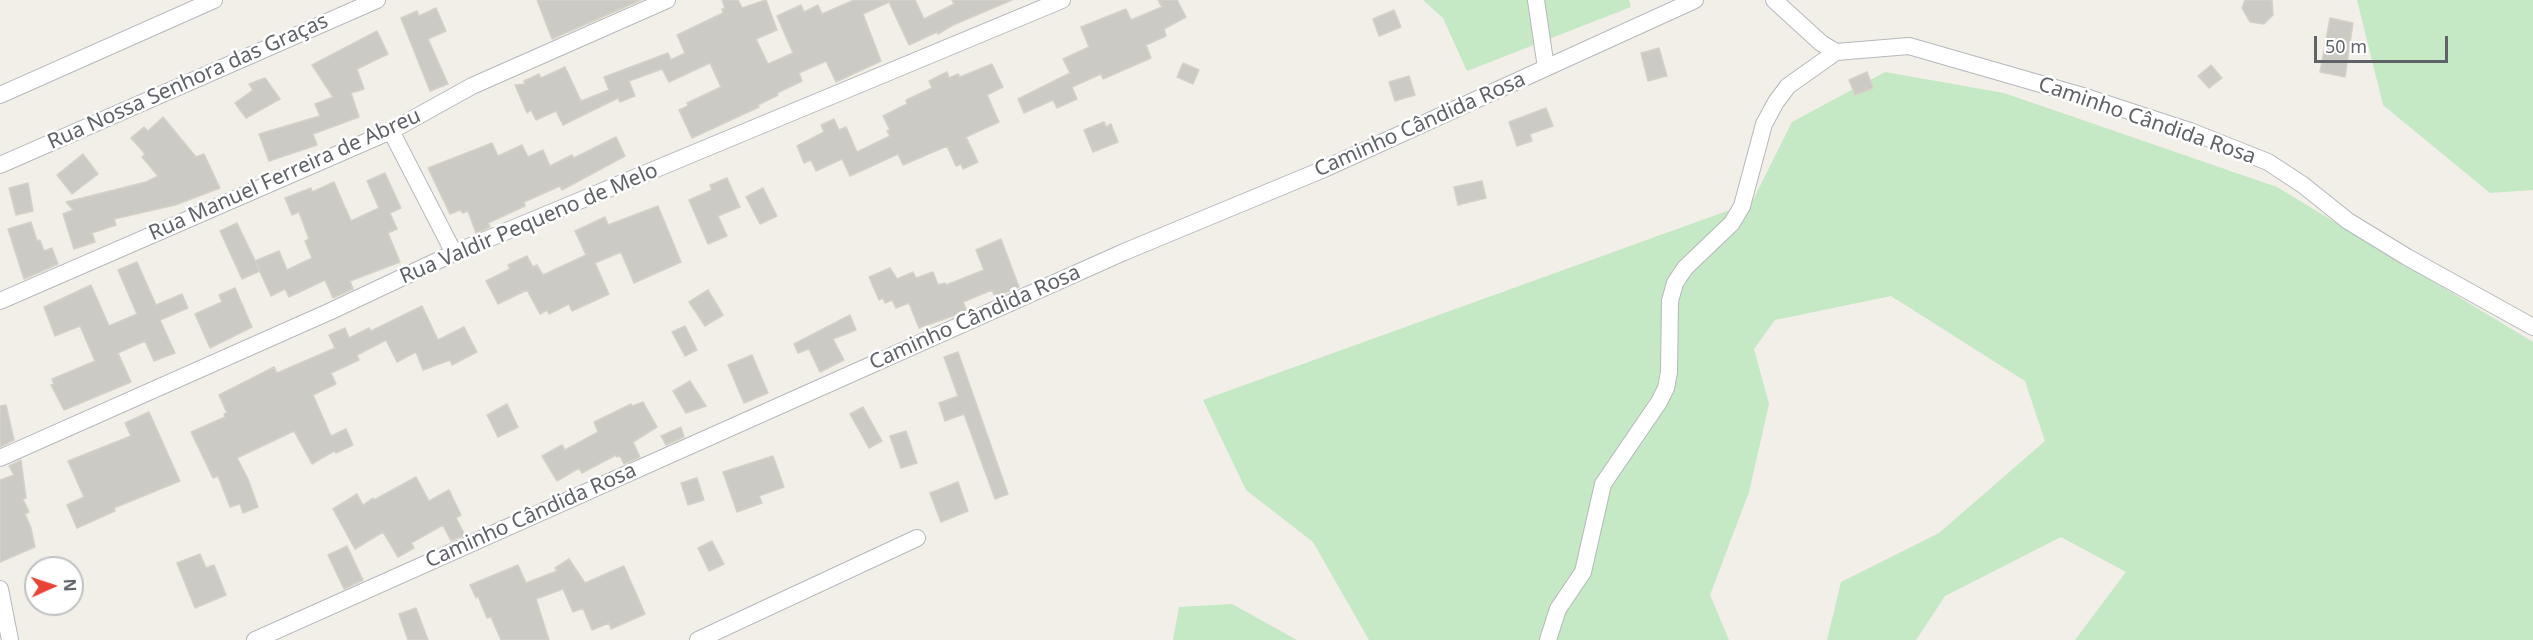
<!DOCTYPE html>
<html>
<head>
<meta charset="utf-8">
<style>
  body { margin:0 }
  #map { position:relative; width:2533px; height:640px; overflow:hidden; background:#f1efe8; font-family:"Noto Sans",sans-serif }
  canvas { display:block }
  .north { position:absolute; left:24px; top:556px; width:60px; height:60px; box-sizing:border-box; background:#fff; border:2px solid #bfc1c3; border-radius:50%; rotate:87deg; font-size:16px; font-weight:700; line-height:24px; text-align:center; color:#5f6368 }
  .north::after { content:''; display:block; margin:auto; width:21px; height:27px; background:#ea4335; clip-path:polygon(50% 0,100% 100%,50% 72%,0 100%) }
  .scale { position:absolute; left:2314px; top:36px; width:134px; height:27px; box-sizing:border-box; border:3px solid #5f6368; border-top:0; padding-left:8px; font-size:18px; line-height:21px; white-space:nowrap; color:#5f6368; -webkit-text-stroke:4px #fff; paint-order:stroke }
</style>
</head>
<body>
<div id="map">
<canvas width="2533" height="640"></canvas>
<div class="north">N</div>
<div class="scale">50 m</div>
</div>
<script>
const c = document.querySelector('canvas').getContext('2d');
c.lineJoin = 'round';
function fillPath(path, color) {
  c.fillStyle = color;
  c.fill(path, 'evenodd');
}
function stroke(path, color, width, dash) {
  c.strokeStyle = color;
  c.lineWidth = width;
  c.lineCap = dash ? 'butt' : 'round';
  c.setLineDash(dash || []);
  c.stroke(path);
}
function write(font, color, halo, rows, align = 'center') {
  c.font = font + ' "Noto Sans",sans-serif';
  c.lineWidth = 5;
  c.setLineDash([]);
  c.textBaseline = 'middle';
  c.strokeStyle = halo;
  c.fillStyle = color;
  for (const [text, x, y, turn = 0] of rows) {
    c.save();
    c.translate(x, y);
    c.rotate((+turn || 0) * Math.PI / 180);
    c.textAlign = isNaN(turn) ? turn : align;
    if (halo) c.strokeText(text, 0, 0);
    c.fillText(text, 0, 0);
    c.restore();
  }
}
fillPath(new Path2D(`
  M1423,0H1629L1631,7L1467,71L1443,18Z
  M2357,0H2533V190L2490,193L2383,105Z
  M1885,72L2004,93L2277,187L2533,342V640H2075L2126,572L2061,537L1945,596L1916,640H1827L1841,582L1939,533L2045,441L2025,381L1891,296L1775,320L1754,349L1769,404L1749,492L1710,595L1729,640H1369L1313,542L1246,490L1203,400L1752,202L1792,122Z
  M1232,604L1297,640H1173L1179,607Z`), '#c5e8c5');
const building = new Path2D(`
  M537,0H641L552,39Z
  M722,0H738L742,8L766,0L777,30L756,39L768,64L793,53L777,16L801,5L804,12L818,5L822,14L854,0H915L924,19L954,4L952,0H1012L953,25L938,34L937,32L909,45L889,2L863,14L881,61L836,82L826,61L799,73L802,81L777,93L778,95L758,105L759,107L692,138L679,110L688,106L687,103L721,87L710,63L669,82L662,69L629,81L635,96L620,102L618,98L563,125L556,111L536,120L531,110L527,113L515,85L525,84L524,81L539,74L541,78L565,67L581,101L609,90L604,77L668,53L671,60L685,53L677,35L723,13L722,9L725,8Z
  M1158,0H1177L1186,17L1164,29L1166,36L1146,45L1151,58L1103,79L1101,74L1072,87L1077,99L1057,108L1053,100L1024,113L1018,99L1070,73L1063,59L1089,47L1081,27L1126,9L1131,20L1162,7Z
  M2245,0H2272L2273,15L2264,24L2250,22L2242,8Z
  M436,8L446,31L428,39L448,84L430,91L401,18L417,11L419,16Z
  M1394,10L1401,27L1379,36L1373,19Z
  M2330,18L2353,23L2345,77L2320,72Z
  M377,31L388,54L357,69L364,89L351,93L359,117L313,134L317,145L269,161L259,134L320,116L315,104L333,97L312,65Z
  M1659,48L1667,76L1648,81L1641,53Z
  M1183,63L1199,70L1193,84L1177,77Z
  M992,64L1003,87L987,95L999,122L966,137L978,162L963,169L961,164L956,166L947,146L903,165L898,154L850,176L842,159L816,171L811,160L804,163L797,146L824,132L821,125L834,119L839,130L846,127L857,152L890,136L887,131L890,130L883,116L907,104L906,100L932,88L929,81L947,72L949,78L958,74L960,77Z
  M2211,65L2222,78L2209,88L2198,76Z
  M1867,72L1873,88L1855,95L1849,80Z
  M1409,76L1415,95L1395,101L1389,82Z
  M265,78L280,99L246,118L235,103L253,90L249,84Z
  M1546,108L1553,126L1530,134L1532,141L1517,146L1509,122Z
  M163,117L196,157L204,154L220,188L175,205L114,219L116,225L92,233L95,242L74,249L63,214L73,210L66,202L146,182L158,176L142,157L145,154L131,138L144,127L148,131Z
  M1104,122L1106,127L1111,124L1118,142L1093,152L1084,130Z
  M616,137L625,156L562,190L560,186L524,202L525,206L488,223L490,227L476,233L468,211L463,213L460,210L450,214L428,168L492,143L498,156L522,145L528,157L543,150L550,166L572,155L574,158Z
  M83,154L98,174L72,194L57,175Z
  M385,173L401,208L390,213L397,229L388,233L400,262L350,281L353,289L333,298L325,280L289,297L285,289L271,296L255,261L279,251L287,270L312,258L305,241L309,239L299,212L292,215L285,198L311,188L312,192L334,182L351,221L379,208L367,181Z
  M727,178L740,207L718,216L727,236L708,244L689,200L712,190L710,185Z
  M1482,181L1486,198L1458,205L1454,187Z
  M28,183L33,211L16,215L9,188Z
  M763,188L777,216L760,224L746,197Z
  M658,206L681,262L634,283L621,252L595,263L609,294L572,311L569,304L549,314L547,310L540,314L527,290L498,304L486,281L510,269L508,265L527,256L533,267L537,265L543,275L586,255L575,231L605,217L608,225Z
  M31,222L37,241L40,240L44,251L52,248L58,264L24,279L8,229Z
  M237,223L260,271L242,279L220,231Z
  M1001,239L1019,287L995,297L992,290L963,302L967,311L919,328L909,303L896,308L892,300L885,303L883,298L879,300L869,277L890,268L897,279L913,272L916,278L933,272L938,285L945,283L946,285L984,270L976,250Z
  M137,262L156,305L182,294L188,308L160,320L175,353L154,361L145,341L118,353L131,382L64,410L51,385L54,384L52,379L95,361L80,326L55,336L44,307L91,285L109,326L137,314L118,270Z
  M235,288L252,327L210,348L195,314L222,302L219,295Z
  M708,290L723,315L705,326L689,302Z
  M422,306L438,340L464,327L477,352L452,365L450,360L423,370L416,352L397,362L386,340L357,355L359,360L331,373L336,384L313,395L331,436L346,429L353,445L336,453L334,451L312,464L294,431L237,458L248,479L258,507L243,513L240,504L230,507L218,476L213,478L191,432L225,417L224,414L227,413L219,395L274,367L277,373L335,348L329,335L345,328L349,338L369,328L371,331Z
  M850,315L856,330L833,339L844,360L820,372L809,349L798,353L794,344Z
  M685,326L697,350L685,356L672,332Z
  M958,352L1008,494L995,499L964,414L945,421L939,403L958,396L944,357Z
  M752,355L768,393L744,403L728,365Z
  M690,381L706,406L686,413L673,391Z
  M643,402L657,427L633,442L640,457L624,464L620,456L617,457L616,455L582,473L579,468L557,481L542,456L562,445L565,450L598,432L594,422L631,404L632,406Z
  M507,404L518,427L498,437L487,415Z
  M6,405L14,440L0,447V406Z
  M863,407L882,441L869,448L850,414Z
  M149,412L180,481L114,508L115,511L77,528L67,505L84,497L68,461L131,436L125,423Z
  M681,427L684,437L666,445L661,436Z
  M906,431L917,463L901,468L890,436Z
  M773,456L784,487L759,496L762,503L737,512L723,472Z
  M21,460L26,498L23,499L29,512L25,514L31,528L35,547L0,562V480L14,475L9,466Z
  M416,477L429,501L449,490L461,515L456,518L465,535L451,541L443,525L411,543L414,548L398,557L383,532L355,549L333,509L357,494L363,505L373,498L374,500Z
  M697,478L704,500L688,505L681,483Z
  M958,482L968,511L941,522L930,493Z
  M712,541L724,564L709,571L698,548Z
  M347,546L363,580L344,589L328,555Z
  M200,554L206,568L214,565L226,595L195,608L177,563Z
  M569,559L585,583L624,566L645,614L611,629L609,623L592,630L583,608L573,612L563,589L536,599L549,640H501L491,617L487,618L478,596L476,598L470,585L518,565L526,583L557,571L555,568Z
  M416,608L428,640H408L399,614Z`);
fillPath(building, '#cccac5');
stroke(building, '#d6d1c6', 1.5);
const street = new Path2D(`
  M1536,0L1546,68
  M1774,0L1821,43L1836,52L1909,46L2086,97L2190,131L2268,162L2303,185L2348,221L2407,257L2533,327
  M0,95L214,0
  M391,131L454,253
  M0,165L377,0
  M0,301L391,131L472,86L667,0
  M0,458L331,311L454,253L1062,0
  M0,589L10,640
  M255,640L1124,252L1324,169L1695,0
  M698,640L917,538
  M1548,640L1558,609L1583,572L1603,484L1659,402L1666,388L1669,372L1670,301L1675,283L1685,268L1732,223L1742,206L1764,124L1776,102L1788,86L1836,52`);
stroke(street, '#b5b8bc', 18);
stroke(street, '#fff', 16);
write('21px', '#5f6368', '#fff', [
  ["Rua Nossa Senhora das Graças",188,82,-24],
  ["Caminho Cândida Rosa",2147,121,19],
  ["Caminho Cândida Rosa",1420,125,-24],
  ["Rua Manuel Ferreira de Abreu",285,175,-24],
  ["Rua Valdir Pequeno de Melo",529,224,-23],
  ["Caminho Cândida Rosa",975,318,-24],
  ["Caminho Cândida Rosa",531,516,-24]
]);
</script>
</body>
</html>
